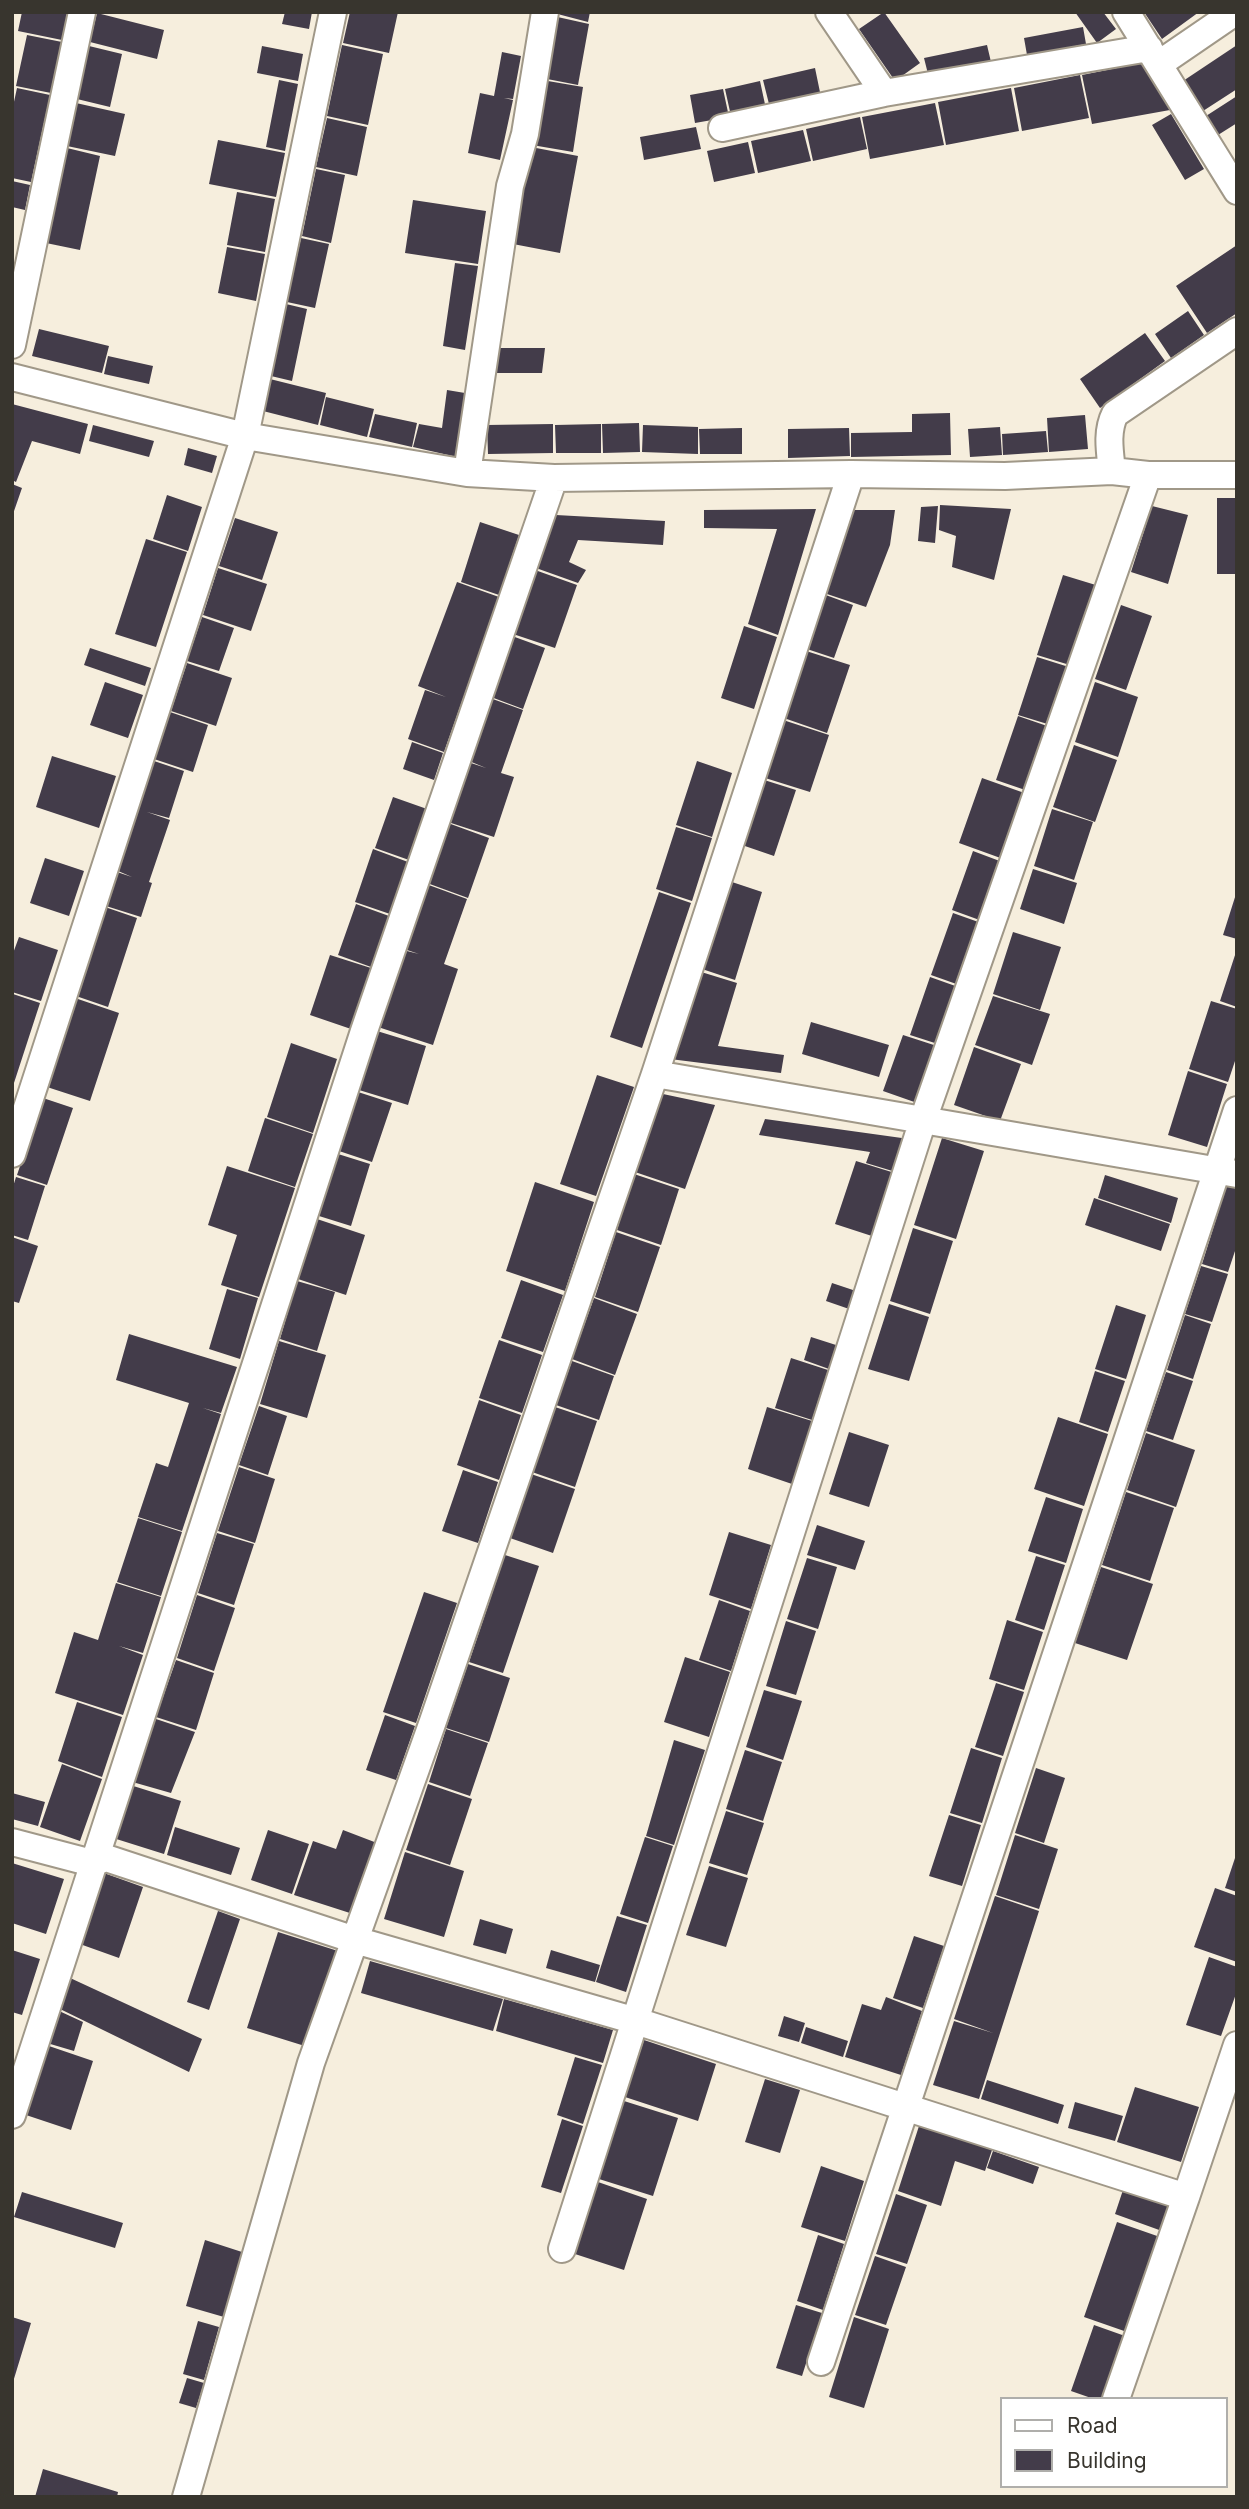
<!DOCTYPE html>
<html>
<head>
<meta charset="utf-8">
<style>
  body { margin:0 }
  #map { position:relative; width:1249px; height:2509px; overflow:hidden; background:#f6eedd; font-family:Inter,sans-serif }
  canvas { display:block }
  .frame { position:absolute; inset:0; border:14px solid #38352e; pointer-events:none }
  .legend { position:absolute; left:1000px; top:2397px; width:228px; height:91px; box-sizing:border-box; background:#fff; border:2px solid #afaeab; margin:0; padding:9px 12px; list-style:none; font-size:21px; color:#38352e }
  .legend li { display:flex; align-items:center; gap:14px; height:35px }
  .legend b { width:35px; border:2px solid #afaeab }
</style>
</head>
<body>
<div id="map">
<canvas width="1249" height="2509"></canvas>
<div class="frame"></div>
<ul class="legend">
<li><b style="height:9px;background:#fff"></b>Road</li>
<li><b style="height:19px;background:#433c4a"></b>Building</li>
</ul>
</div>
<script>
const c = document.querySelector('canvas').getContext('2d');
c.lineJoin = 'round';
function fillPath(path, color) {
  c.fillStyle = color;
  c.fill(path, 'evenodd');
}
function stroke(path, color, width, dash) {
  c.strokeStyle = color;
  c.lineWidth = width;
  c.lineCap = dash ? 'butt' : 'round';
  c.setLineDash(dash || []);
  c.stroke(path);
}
fillPath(new Path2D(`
  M22,12H68L62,40L18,31Z
  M285,12H312L309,29L282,24Z
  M350,12H398L389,53L343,43Z
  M550,12H590L588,22Z
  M884,12L920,63L895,81L859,29Z
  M1075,12H1103L1116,29L1097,43Z
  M1144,12H1199L1162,39Z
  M97,13L164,30L157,59L90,42Z
  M553,16L589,24L578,85L542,78Z
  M1083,27L1086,44L1027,55L1024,38Z
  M27,35L62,42L51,93L16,86Z
  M342,45L383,54L368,125L327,116Z
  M987,45L991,62L928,74L924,58Z
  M1237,45V89L1203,111L1183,81Z
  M89,46L122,54L110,107L77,99Z
  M262,46L303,54L298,81L257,73Z
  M502,52L521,56L513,99L504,98L513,100L500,160L468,153L480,93L494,96Z
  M1142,63L1170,110L1092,124L1082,75Z
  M815,68L821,97L770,108L763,80Z
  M1080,75L1089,118L1022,131L1014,88Z
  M279,80L298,84L285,151L266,147Z
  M542,80L583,87L573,152L532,145Z
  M760,81L766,109L731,116L725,89Z
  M17,88L50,95L31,182L12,178V111Z
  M1011,88L1019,131L946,145L938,102Z
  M723,89L729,117L695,123L690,95Z
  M1237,96V123L1218,135L1206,116Z
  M76,103L125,114L115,156L67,146Z
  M935,103L944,145L870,159L862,117Z
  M1171,114L1204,169L1185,180L1152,125Z
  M860,117L867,149L813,161L806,129Z
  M327,118L367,127L357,176L316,167Z
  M696,127L701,149L644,160L640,137Z
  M803,130L811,161L758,173L751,141Z
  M218,140L285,153L276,197L209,184Z
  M748,142L755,173L714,182L707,151Z
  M531,147L578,156L560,253L513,244Z
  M67,148L100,156L80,250L46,243Z
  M316,169L345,175L331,243L302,236Z
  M12,181L30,185L25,210L12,207Z
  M237,192L275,199L265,252L227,245Z
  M413,200L486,211L478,264L405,253Z
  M301,238L329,244L315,308L287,302Z
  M1237,245V313L1207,333L1176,286Z
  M227,247L265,254L256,301L218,293Z
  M455,263L478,266L465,350L443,346Z
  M286,304L307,309L292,381L271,376Z
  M1188,311L1204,335L1171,358L1155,334Z
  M39,329L109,346L102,373L32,356Z
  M1145,333L1165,361L1100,408L1080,379Z
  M496,348H545L542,373H494Z
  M108,356L153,366L149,384L104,374Z
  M270,379L326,393L318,425L263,411Z
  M447,390L465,393L457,457L413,447L419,424L442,428Z
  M326,397L374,409L367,437L320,425Z
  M12,404L88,424L80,454L32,441L16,482L12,480Z
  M950,413L951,455L851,457V433L912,432V414Z
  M375,414L417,423L412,447L369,437Z
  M1085,415L1088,449L1049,452L1047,418Z
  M639,423L640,452L603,453L602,424Z
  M553,424V453L488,454L487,425Z
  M601,424V453H556L555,425Z
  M93,425L154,441L149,457L89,441Z
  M643,425L698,427V454L642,452Z
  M1000,427L1002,455L970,457L968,429Z
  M742,428V454H700L699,429Z
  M849,428L850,456L788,458V429Z
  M1046,431L1048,452L1003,455L1002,434Z
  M188,448L217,456L212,473L184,465Z
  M12,484L22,488L13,514H12Z
  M167,495L202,507L188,551L153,539Z
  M1217,498H1237V574H1217Z
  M940,505L1011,509L994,580L952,567L956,536L939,530Z
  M938,506L935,543L918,541L921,507Z
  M1152,506L1188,515L1168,584L1131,572Z
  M816,509L778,635L748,624L777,529L704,528V510Z
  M854,510H895L890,545L866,607L824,593Z
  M556,515L665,521L663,545L578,540L569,562L586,570L578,583L536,568Z
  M235,518L278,532L262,580L219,566Z
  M480,522L519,535L499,595L461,582Z
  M146,539L187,552L156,647L115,634Z
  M218,568L267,584L251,631L203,615Z
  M535,570L577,585L555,648L513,634Z
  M1063,575L1099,586L1073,666L1037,655Z
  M457,582L499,597L444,752L408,739L425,690L446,697L418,686Z
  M823,594L853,605L834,658L804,648Z
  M1121,605L1152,616L1126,690L1095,679Z
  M202,617L234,628L219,671L187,661Z
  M744,626L777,637L754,709L721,698Z
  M512,636L545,648L523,709L491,697Z
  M90,648L151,668L145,686L84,665Z
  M803,650L850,665L827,733L781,717Z
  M1037,657L1072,668L1054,726L1018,715Z
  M187,663L232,678L216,726L171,711Z
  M105,682L143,695L128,738L90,725Z
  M1095,682L1138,697L1118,757L1075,742Z
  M490,698L523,710L501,773L514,777L494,837L448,822L468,762L486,768L469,761Z
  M170,712L208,725L193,772L154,759Z
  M1018,716L1053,728L1031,792L996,780Z
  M780,719L829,735L810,792L762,777Z
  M412,742L443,753L434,780L403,769Z
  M1074,745L1117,760L1095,822L1053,807Z
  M52,756L116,776L99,828L36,807Z
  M154,761L184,771L169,818L147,812L170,820L149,882L152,883L141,917L106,906L117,872L132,877L118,871Z
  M697,761L732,773L712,837L676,825Z
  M982,778L1030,795L1006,860L959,843Z
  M761,779L796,790L774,856L739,844Z
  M393,797L427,809L409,860L375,848Z
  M1052,809L1093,822L1074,880L1034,866Z
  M448,823L489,838L468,898L427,883Z
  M676,827L712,838L692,901L656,889Z
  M373,849L408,862L390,914L355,902Z
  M973,851L1005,863L985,922L952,910Z
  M45,858L84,871L69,916L30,903Z
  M1033,869L1077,883L1064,924L1020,909Z
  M726,880L762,892L735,980L699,968Z
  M426,884L467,899L444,964L458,969L433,1045L378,1027L403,950L419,954L404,949Z
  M659,892L691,903L642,1048L610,1037Z
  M1236,894L1237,895V939L1223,935Z
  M356,904L389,916L371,967L338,955Z
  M105,907L137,918L108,1007L76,996Z
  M953,913L984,924L962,986L931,975Z
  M1013,932L1061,947L1040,1010L993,994Z
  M19,937L58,950L41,1001L12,992V956Z
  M1236,952H1237V1007L1220,1001Z
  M330,955L371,968L351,1029L310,1015Z
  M698,971L737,983L718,1046L784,1055L781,1073L670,1059Z
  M930,977L961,988L941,1045L910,1035Z
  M13,994L40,1003L13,1086L12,997Z
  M993,996L1050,1014L1032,1065L975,1045Z
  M75,998L119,1013L90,1101L47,1087Z
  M1211,1001L1237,1009V1055L1228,1082L1189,1069Z
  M811,1022L889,1045L879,1077L802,1054Z
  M377,1031L426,1046L408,1105L359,1090Z
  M903,1035L940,1047L920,1104L883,1091Z
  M291,1043L337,1059L313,1133L267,1117Z
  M974,1047L1021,1064L1000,1121L954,1105Z
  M1188,1071L1227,1084L1207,1147L1168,1135Z
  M597,1075L634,1087L596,1196L560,1184Z
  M358,1092L392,1103L372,1162L339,1151Z
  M663,1094L715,1105L685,1189L635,1172Z
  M43,1098L73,1108L47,1185L17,1175Z
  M265,1118L313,1134L295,1187L248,1171Z
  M765,1119L909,1139L899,1173L866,1163L870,1152L759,1135Z
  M942,1138L984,1151L956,1239L914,1225Z
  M338,1154L370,1164L351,1226L319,1216Z
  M856,1161L898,1174L878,1238L835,1224Z
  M227,1166L295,1188L259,1297L221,1285L237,1235L208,1225Z
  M634,1174L679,1189L661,1245L617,1230Z
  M1105,1175L1178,1198L1171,1223L1098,1198Z
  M16,1177L45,1186L28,1240L12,1235V1190Z
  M1228,1181L1237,1183V1245L1228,1272L1202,1264Z
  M535,1182L594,1202L565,1291L506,1271Z
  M1094,1198L1170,1224L1161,1251L1085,1225Z
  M317,1219L365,1235L346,1295L298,1279Z
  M913,1228L953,1241L930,1314L890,1301Z
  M616,1232L660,1247L638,1312L595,1297Z
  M12,1237L38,1246L19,1303L12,1301Z
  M1201,1266L1228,1274L1212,1322L1185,1314Z
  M521,1280L563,1295L543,1352L501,1338Z
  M297,1281L335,1292L317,1351L280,1339Z
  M832,1283L859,1292L852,1310L826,1301Z
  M227,1289L258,1298L240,1359L209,1349Z
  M594,1298L637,1314L615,1375L572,1359Z
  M889,1304L929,1317L909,1381L868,1369Z
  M1116,1305L1146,1315L1126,1379L1095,1369Z
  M1185,1315L1211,1324L1193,1379L1167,1370Z
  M129,1334L237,1367L221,1413L203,1408L221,1414L182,1531L138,1517L156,1463L168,1467L189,1403L116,1380Z
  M811,1337L836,1345L829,1369L804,1360Z
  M499,1340L542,1355L522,1413L479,1398Z
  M279,1341L326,1355L307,1418L260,1404Z
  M791,1358L828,1370L812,1420L775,1408Z
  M572,1361L614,1376L599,1420L556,1405Z
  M1095,1371L1125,1381L1108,1432L1079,1422Z
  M1166,1372L1193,1381L1173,1440L1146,1431Z
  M479,1400L521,1415L499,1480L457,1465Z
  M259,1406L287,1416L268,1475L239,1465Z
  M555,1407L597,1421L575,1487L532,1472Z
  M767,1407L812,1421L792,1484L748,1469Z
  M1058,1417L1108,1434L1084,1506L1034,1489Z
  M849,1432L889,1445L869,1507L829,1494Z
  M1146,1433L1195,1450L1176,1507L1127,1490Z
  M239,1467L275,1479L255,1543L218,1531Z
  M463,1470L498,1482L478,1543L442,1531Z
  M531,1474L575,1489L553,1553L510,1538Z
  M1126,1492L1174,1508L1150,1581L1102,1565Z
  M1046,1497L1083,1509L1066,1563L1028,1551Z
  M138,1518L182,1532L161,1596L117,1582Z
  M817,1525L865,1541L855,1570L807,1555Z
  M729,1532L771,1545L751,1609L709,1595Z
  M217,1533L254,1544L234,1605L198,1593Z
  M505,1555L539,1566L503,1673L469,1662Z
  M1036,1556L1065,1565L1044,1630L1015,1620Z
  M807,1558L837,1567L818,1629L787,1619Z
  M1101,1567L1153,1584L1127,1660L1075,1643Z
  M116,1583L161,1597L143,1653L119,1646L143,1655L123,1715L55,1693L74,1632L98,1640Z
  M424,1592L457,1603L416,1723L383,1712Z
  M197,1595L235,1608L214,1671L177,1658Z
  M719,1600L750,1611L731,1671L699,1660Z
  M1007,1620L1043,1632L1024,1690L989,1679Z
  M786,1621L816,1631L796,1695L766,1686Z
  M685,1657L730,1672L709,1737L664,1722Z
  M176,1660L214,1673L196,1730L156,1717Z
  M468,1664L510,1678L489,1742L446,1728Z
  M996,1683L1024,1692L1003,1756L975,1747Z
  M764,1690L802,1701L783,1760L746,1747Z
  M77,1702L122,1717L102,1777L58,1761Z
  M385,1715L415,1726L396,1780L366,1770Z
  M156,1719L195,1732L171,1793L129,1781Z
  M446,1729L488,1743L470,1796L429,1782Z
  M674,1740L705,1750L674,1845L646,1836Z
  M971,1748L1002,1758L982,1823L950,1813Z
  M745,1750L782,1762L763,1821L726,1809Z
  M62,1764L102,1779L80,1841L40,1827Z
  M1036,1768L1065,1778L1044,1843L1015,1833Z
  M127,1784L181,1801L164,1854L110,1837Z
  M428,1784L472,1799L450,1865L406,1850Z
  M12,1793L45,1802L38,1826L12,1819Z
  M726,1811L764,1823L747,1875L709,1863Z
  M949,1815L981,1825L962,1886L929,1876Z
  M175,1827L240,1848L231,1875L167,1855Z
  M268,1830L309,1844L292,1894L251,1880Z
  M343,1830L377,1843L353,1914L294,1895L313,1841L336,1849Z
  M1015,1835L1058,1849L1039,1909L996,1895Z
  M645,1837L673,1846L648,1923L620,1914Z
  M405,1852L464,1871L444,1937L384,1919Z
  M1236,1855H1237V1892L1225,1888Z
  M12,1863L64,1879L46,1934L12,1923Z
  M709,1866L748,1878L726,1947L686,1935Z
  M101,1872L143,1887L119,1958L77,1943Z
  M1215,1888L1237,1896V1962L1194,1947Z
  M995,1896L1039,1911L979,2099L933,2085L954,2021L993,2033L954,2019Z
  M218,1911L240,1919L209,2010L187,2002Z
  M617,1916L647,1925L626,1992L596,1982Z
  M480,1919L513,1929L506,1954L473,1945Z
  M278,1932L338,1951L308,2047L247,2028Z
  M914,1936L944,1946L923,2008L893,1998Z
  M12,1950L40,1959L22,2015L12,2012Z
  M551,1950L600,1965L595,1982L546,1968Z
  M1209,1957L1237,1967V1991L1221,2036L1186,2025Z
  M370,1961L503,1999L493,2031L361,1993Z
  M68,1977L202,2039L189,2072L58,2008Z
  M886,1997L922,2011L901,2075L845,2057L862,2004L881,2010Z
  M504,1999L613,2030L603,2063L496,2031Z
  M57,2010L83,2022L74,2051L47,2043Z
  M784,2016L805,2023L799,2042L778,2036Z
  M806,2027L848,2041L843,2057L801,2043Z
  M644,2040L716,2064L698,2121L625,2097Z
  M46,2045L93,2061L71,2130L23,2114Z
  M575,2057L602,2065L583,2124L557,2115Z
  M765,2079L800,2090L780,2153L745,2142Z
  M987,2080L1064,2105L1058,2124L981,2099Z
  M1135,2087L1199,2107L1181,2162L1117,2142Z
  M624,2101L678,2118L653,2196L599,2179Z
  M1075,2102L1123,2116L1115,2141L1068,2128Z
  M562,2119L583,2126L561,2193L541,2187Z
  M919,2126L992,2150L985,2171L955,2161L941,2206L898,2191Z
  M993,2151L1039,2167L1033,2184L987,2168Z
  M821,2166L864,2181L845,2241L801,2227Z
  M598,2182L647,2199L624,2270L575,2254Z
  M1123,2190L1170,2206L1162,2231L1115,2214Z
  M22,2192L123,2223L115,2248L14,2217Z
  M896,2194L927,2205L907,2264L876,2254Z
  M1117,2222L1160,2237L1127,2332L1084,2317Z
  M818,2235L844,2244L823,2310L797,2301Z
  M205,2240L242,2252L224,2317L186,2306Z
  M875,2256L906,2267L886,2325L855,2315Z
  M796,2305L822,2313L802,2376L776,2368Z
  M12,2317L31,2323L13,2382H12Z
  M854,2317L889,2329L864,2408L829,2397Z
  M198,2321L219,2327L204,2380L183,2374Z
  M1094,2325L1125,2336L1103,2399H1094L1071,2391Z
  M187,2378L204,2383L196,2408L179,2403Z
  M43,2469L118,2492L117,2497H35Z`), '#433c4a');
const minor = new Path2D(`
  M829,12L884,93
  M1126,12L1237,191
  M1159,64L1235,12
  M722,128L884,93L1149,48
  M12,345L82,12
  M12,377L245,436L467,473L554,478L851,474L1005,476L1112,471L1148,475H1237
  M1112,471C1110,452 1106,432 1115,414L1237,331
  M467,473L510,186L525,134L545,12
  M655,1074L1237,1174
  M12,1154L245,436L333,12
  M12,1842L92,1863L106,1858L355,1940L636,2021L1186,2197L1116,2399
  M12,2115L364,1031L554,478
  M1186,2197L1237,2045
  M562,2249L923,1120L1148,475
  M821,2362L1237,1110
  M186,2497L311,2063L432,1724L655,1074L851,474`);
stroke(minor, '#a09888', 30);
stroke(minor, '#fff', 26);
</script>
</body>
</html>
